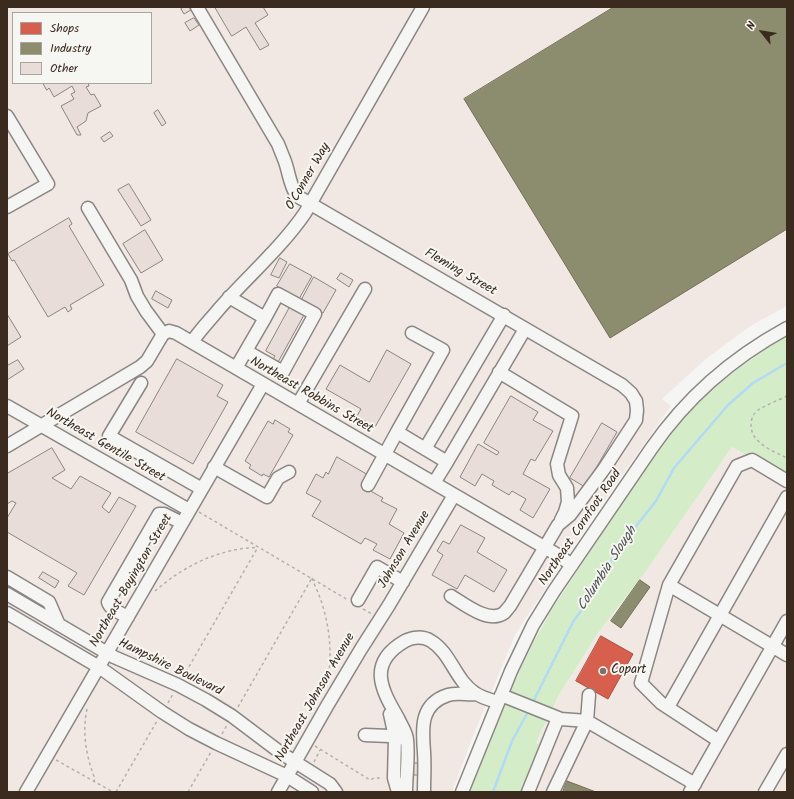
<!DOCTYPE html>
<html>
<head>
<meta charset="utf-8">
<style>
  body { margin:0 }
  #map { position:relative; width:794px; height:799px; overflow:hidden; background:#f5f5f3; font-family:Kalam,sans-serif }
  canvas { display:block }
  .frame { position:absolute; inset:0; border:8px solid #3b2a1e; pointer-events:none }
  .legend { position:absolute; left:12px; top:12px; width:140px; height:72px; box-sizing:border-box; background:#f6f6f2; border:1px solid #aba49d; margin:0; padding:5px 7px; list-style:none; font-size:12px; color:#3b2a1e }
  .legend li { display:flex; align-items:center; gap:8px; height:20px }
  .legend b { width:20px; border:1px solid #aba49d }
  .north { position:absolute; left:742px; top:12px; width:40px; height:40px; -webkit-text-stroke:3px #f6f6f2; paint-order:stroke; rotate:300deg; font-size:11px; font-weight:700; line-height:16px; text-align:center; color:#3b2a1e }
  .north::after { content:''; display:block; margin:auto; width:14px; height:18px; background:#3b2a1e; clip-path:polygon(50% 0,100% 100%,50% 72%,0 100%) }
</style>
</head>
<body>
<div id="map">
<canvas width="794" height="799"></canvas>
<div class="frame"></div>
<ul class="legend">
<li><b style="height:11px;background:#d6604d"></b>Shops</li>
<li><b style="height:11px;background:#8c8c6e"></b>Industry</li>
<li><b style="height:11px;background:#e8ddd9"></b>Other</li>
</ul>
<div class="north">N</div>
</div>
<script>
const c = document.querySelector('canvas').getContext('2d');
c.lineJoin = 'round';
function fillPath(path, color) {
  c.fillStyle = color;
  c.fill(path, 'evenodd');
}
function stroke(path, color, width, dash) {
  c.strokeStyle = color;
  c.lineWidth = width;
  c.lineCap = dash ? 'butt' : 'round';
  c.setLineDash(dash || []);
  c.stroke(path);
}
function write(font, color, halo, rows, align = 'center') {
  c.font = font + ' Kalam,sans-serif';
  c.lineWidth = 4;
  c.setLineDash([]);
  c.textBaseline = 'middle';
  c.strokeStyle = halo;
  c.fillStyle = color;
  for (const [text, x, y, turn = 0] of rows) {
    c.save();
    c.translate(x, y);
    c.rotate((+turn || 0) * Math.PI / 180);
    c.textAlign = isNaN(turn) ? turn : align;
    if (halo) c.strokeText(text, 0, 0);
    c.fillText(text, 0, 0);
    c.restore();
  }
}
fillPath(new Path2D(`
  M7,7H787V306L752,325L707,358L662,399L671,406L600,507L516,633L473,736L452,792H7ZM13,13H151V83H13Z
  M732,447L787,478V792H525L541,746L536,744L559,695L598,633L646,571Z`), '#f2e8e3');
fillPath(new Path2D(`
  M787,336V478L732,447L646,571L598,633L559,695L536,743L542,746L525,792H470L512,687L533,643L552,609L650,461L684,416L698,401L739,368L778,341Z`), '#d4edc8');
const shops = new Path2D(`
  M601,636L633,654L608,699L576,681Z`);
fillPath(shops, '#d6604d');
stroke(shops, '#a8503f', 1);
const industry = new Path2D(`
  M614,7H787V229L610,338L464,99Z
  M640,580L650,587L621,628L611,621Z
  M567,781L596,792H563Z`);
fillPath(industry, '#8c8c6e');
stroke(industry, '#746f56', 1);
stroke(new Path2D(`
  M532,704L573,622L596,590L618,549L656,501L674,468L728,405L753,383L787,363
  M493,792L512,741L529,710`), '#b1daf4', 2.5);
const building = new Path2D(`
  M184,7H189L191,10L184,14L181,9Z
  M215,7H263L268,15L255,23L269,45L260,50L246,27L232,36Z
  M194,18L199,25L190,31L185,23Z
  M43,83H88L89,86L86,87L91,95L94,94L101,106L88,113L86,121L77,127L81,135H77L61,106L74,99L71,94L75,92L72,86L54,97L49,88L47,90Z
  M158,110L166,123L162,126L154,113Z
  M110,132L113,136L104,142L101,138Z
  M129,184L151,220L141,226L118,190Z
  M69,218L72,224L69,226L104,285L70,305L72,309L68,312L65,307L48,317L14,260L12,261L8,254Z
  M145,230L163,260L141,273L123,244Z
  M280,258L287,262L279,278L271,275Z
  M290,264L312,276L299,299L277,286Z
  M341,273L353,280L349,287L337,279Z
  M314,277L336,290L323,313L301,301Z
  M156,291L172,300L168,308L152,299Z
  M290,307L304,315L278,362L273,359L275,356L266,351Z
  M7,314L21,337L7,346Z
  M387,350L411,364L375,427L357,416L361,409L326,389L340,365L369,382Z
  M177,359L223,385L217,396L228,402L193,464L136,432Z
  M18,360L24,369L7,380V366Z
  M511,396L538,412L533,420L553,431L535,461L531,459L523,474L550,489L533,518L520,510L526,499L512,491L509,495L492,485L494,481L482,474L475,486L460,477L478,444L497,455L499,452L484,443Z
  M275,420L290,429L288,432L293,435L269,477L263,474L262,476L249,468L251,465L245,461L268,421L273,424Z
  M602,423L617,432L585,487L570,478Z
  M52,448L65,470L52,478L71,489L80,476L111,493L102,507L109,513L119,497L136,506L84,595L68,586L77,573L7,532V518L16,503L12,501L7,504V474Z
  M337,457L370,476L363,489H367L383,498L381,501L397,509L389,524L404,533L390,559L373,550L377,544L365,538L361,544L312,516L321,501L306,493L316,474L323,478L326,472L328,474Z
  M461,525L485,538L477,552L507,570L494,592L465,575L457,589L432,575L443,555L437,551L443,541L449,544Z
  M43,572L59,581L55,588L39,578Z
  M413,763H420L419,775H413Z`);
fillPath(building, '#e8ddd9');
stroke(building, '#8a8683', 1);
const minor = new Path2D(`
  M197,7L278,144C280,149 282,154 284,159C289,171 289,184 297,196L622,385L631,393L636,401L637,410L636,420L604,469L570,515L558,525L510,606C508,608 506,611 504,613C489,624 464,604 451,596
  M7,116L48,184L7,207
  M88,208L131,280L137,296L146,311L163,334
  M229,297L265,318L236,368
  M163,334L169,331L176,333L556,554L572,565
  M192,342C200,330 210,320 219,309C247,277 281,248 305,213L423,7
  M246,351L283,372L315,314L278,294L265,318
  M499,372L572,416L557,464L559,475L567,488L568,502L565,512L561,520
  M141,383L109,436L202,489
  M298,404L365,289
  M7,406L189,510
  M397,432L443,350L412,333
  M7,446L140,367L147,361L163,334
  M425,449L504,315
  M447,462L525,329
  M214,467L267,497L278,478L289,472
  M368,485L397,432L447,462L434,483
  M7,577L49,602L59,625
  M669,585L787,655
  M7,594L114,657L178,685L206,700L232,716L281,753L330,784L336,792
  M358,600L377,567L403,582
  M7,613L99,667L162,712L189,729L216,743L287,776L312,792
  M128,617C121,613 110,610 108,602L159,514H164L182,523
  M501,695L561,719L587,721L553,792
  M589,695L587,721L695,784
  M668,707L787,497
  M390,714L395,737L394,778L398,792
  M365,735L389,736L402,738
  M719,741L661,703L641,683L669,585L737,466L752,460L787,481
  M26,792L263,384
  M278,792L327,706L361,649L389,605L454,495
  M406,792C406,775 409,757 407,740C407,733 401,725 398,718C381,689 367,663 405,641C412,637 423,636 431,641C451,653 455,680 475,693C482,698 491,700 498,702
  M424,792C424,779 425,765 424,752C422,728 420,704 448,695C457,692 467,695 476,694
  M462,792L511,671L533,625L554,591L651,449C686,398 732,358 787,328
  M528,792L558,718
  M690,792L787,621
  M765,792L787,754`);
stroke(minor, '#8a8683', 15);
stroke(new Path2D(`
  M787,396C779,400 763,406 757,411C753,414 751,420 751,425C751,443 773,451 787,458
  M199,512L348,600
  M312,578C314,584 317,590 319,595C330,624 333,656 327,685
  M155,591C179,570 208,554 240,549C246,548 252,548 258,547
  M363,609L372,614
  M183,677L258,547
  M168,703L173,694
  M238,707L312,578
  M87,709C82,733 86,756 95,779L94,781
  M222,734L227,725
  M315,746L370,780L374,778H383
  M56,760L113,792
  M314,762L320,750
  M116,792L157,721
  M188,792L211,752`), '#b2b0ae', 1.5, [3, 3]);
stroke(minor, '#f5f5f3', 12);
for (const [x, y, r, color] of [
  [603,671,4,"#7c7169"]
]) {
  const dot = new Path2D();
  dot.arc(x, y, r, 0, 2 * Math.PI);
  c.fillStyle = color;
  c.fill(dot);
  stroke(dot, '#f6f6f2', 1.5);
}
write('13px', '#3b2a1e', '#f6f6f2', [
  ["O'Conner Way",309,177,-60],
  ["Fleming Street",460,273,30],
  ["Northeast Robbins Street",311,396,30],
  ["Northeast Gentile Street",105,446,30],
  ["Northeast Cornfoot Road",581,528,-56],
  ["Johnson Avenue",405,550,-59],
  ["Northeast Boyington Street",132,581,-60],
  ["Hampshire Boulevard",170,668,26],
  ["Northeast Johnson Avenue",316,698,-60]
]);
write('13px', '#3b2a1e', '#f6f6f2', [
  ["Copart",611,671]
], 'left');
write('italic 14px', '#515354', '#f6f6f2', [
  ["Columbia Slough",608,569,-57]
]);
</script>
</body>
</html>
